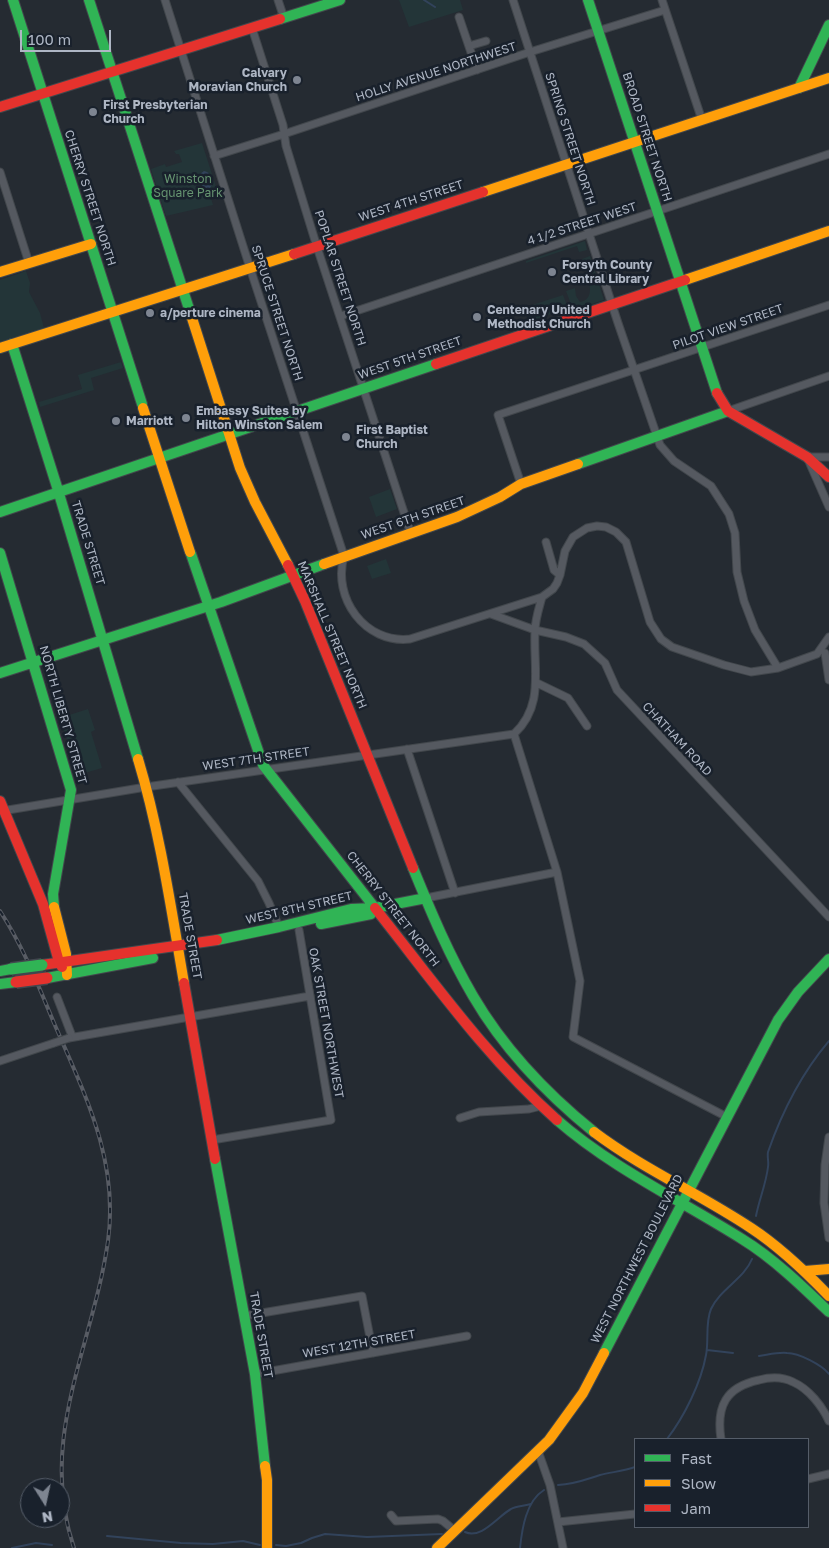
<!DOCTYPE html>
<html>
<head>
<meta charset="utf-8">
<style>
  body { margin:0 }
  #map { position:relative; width:829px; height:1548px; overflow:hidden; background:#252b32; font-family:"Golos Text",sans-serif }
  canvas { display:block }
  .legend { position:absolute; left:634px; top:1438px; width:175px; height:90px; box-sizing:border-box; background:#19212c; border:1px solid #555d69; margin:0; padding:6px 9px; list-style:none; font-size:15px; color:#aeb6c4 }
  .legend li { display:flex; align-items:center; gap:10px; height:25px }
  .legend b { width:25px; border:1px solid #555d69 }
  .north { position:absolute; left:20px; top:1478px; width:50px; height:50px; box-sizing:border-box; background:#19212c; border:1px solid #555d69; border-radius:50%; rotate:170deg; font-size:14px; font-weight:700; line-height:20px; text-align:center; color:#aeb6c4 }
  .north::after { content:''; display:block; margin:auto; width:18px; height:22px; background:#7e8591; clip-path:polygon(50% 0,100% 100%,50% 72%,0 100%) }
  .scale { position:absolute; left:20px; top:30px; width:91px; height:22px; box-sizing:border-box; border:2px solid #aeb6c4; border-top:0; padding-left:6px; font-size:15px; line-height:18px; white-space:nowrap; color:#aeb6c4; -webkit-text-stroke:4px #19212c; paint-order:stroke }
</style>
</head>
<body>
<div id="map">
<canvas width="829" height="1548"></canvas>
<ul class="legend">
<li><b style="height:6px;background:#30b455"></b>Fast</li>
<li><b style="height:6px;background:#ff9f0a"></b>Slow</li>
<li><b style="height:6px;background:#e5322d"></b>Jam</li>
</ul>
<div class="north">N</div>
<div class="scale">100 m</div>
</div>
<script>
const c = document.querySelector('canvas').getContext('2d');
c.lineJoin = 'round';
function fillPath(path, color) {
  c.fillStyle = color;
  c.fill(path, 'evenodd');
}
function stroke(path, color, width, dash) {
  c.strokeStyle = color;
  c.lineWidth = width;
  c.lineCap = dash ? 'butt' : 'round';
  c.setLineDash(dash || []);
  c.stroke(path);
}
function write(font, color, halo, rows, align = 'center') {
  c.font = font + ' "Golos Text",sans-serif';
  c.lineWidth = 5;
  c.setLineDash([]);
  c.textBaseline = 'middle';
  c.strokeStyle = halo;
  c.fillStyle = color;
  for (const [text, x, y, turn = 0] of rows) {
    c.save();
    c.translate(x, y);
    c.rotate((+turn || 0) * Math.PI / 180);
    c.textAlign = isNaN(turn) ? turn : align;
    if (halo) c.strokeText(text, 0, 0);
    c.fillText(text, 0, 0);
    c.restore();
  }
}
fillPath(new Path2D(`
  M399,0H460L463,10L409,27Z
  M202,143L219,196L211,198L213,205L166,216L151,169L165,164L166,167L182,162L179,154H176L174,151Z
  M585,241L587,250L579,252L577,246L526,263V261Z
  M590,256L604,300L576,309L575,306L572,307L566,291L575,288L576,296L580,302C592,300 591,288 588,279L591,276L588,268H585L582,259Z
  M26,271L30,283L29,292L40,313L44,328L0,342V280Z
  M563,295L568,308L531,321L526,307Z
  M121,362L123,368L91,378L94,390L40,407L39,402L82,389L78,375Z
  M390,489L397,509L376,517L369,497Z
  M386,559L391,573L372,579L367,566Z
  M88,709L95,730L91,732L102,768L78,775L60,718Z`), '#233538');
fillPath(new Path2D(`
  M204,171C211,172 212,179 212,185L209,189L203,187L200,182V174Z`), '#32435b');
stroke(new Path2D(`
  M424,0L435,7
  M756,1216C759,1200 766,1184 768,1167C769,1162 767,1157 768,1152C782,1112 801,1074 829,1041
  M707,1350L733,1353
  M759,1356C767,1355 778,1352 787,1353C799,1353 822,1365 829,1374
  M667,1439C684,1417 701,1383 706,1355C709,1341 705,1323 711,1309C720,1289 744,1279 752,1259
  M558,1485C575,1484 584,1480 600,1475C612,1472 624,1471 635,1467
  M465,1532C481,1540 498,1516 511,1509C516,1506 525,1506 531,1504
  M107,1536L181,1543L213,1544L243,1541L260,1545
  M276,1545L286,1546L301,1543L312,1538L325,1534L367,1537L442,1534
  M12,1548L36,1543L52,1545
  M520,1548C522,1529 526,1501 544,1490`), '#32435b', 2);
const street = new Path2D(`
  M165,0L250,268L344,556C332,598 365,644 410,639L542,597L553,589L557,583L560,575L565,551L573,537L587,528L597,526L606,527L616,532L626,542L650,622L661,639L672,647L724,665L751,672L778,668L817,654L829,637
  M278,0L284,18
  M513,0L618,323L660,445L674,461L711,486L729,514L735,533L737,572L744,601L755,630L778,668
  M662,0L702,120
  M459,17L477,70
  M252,28L283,125L286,146L317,247L411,534
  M469,46L486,41
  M214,156L284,134L530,52L665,10
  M0,172L29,263
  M341,316L829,154
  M728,411L829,376
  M829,457H807L829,507
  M521,484L498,415L829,305
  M546,542L554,570L560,575
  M491,614L535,630L566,637L584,644L605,663L617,690L829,917
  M825,653L829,680
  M537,683L568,698L587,726
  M514,734L557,872L580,981L573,1037L727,1117
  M514,734C545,705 533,669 535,631C535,620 539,608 542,597
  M407,749L455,893
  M178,782L258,881L269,903L279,927
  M2,811L146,787L514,734
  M426,898L557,872
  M57,997L72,1036
  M69,1038L310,996
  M0,1061L54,1043
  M460,1118L479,1112L529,1109L541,1106
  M829,1137L825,1165L824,1203L829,1238
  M212,1140L331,1120L299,930
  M244,1316L362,1296L373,1353
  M255,1374L467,1336
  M721,1439C716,1406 726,1387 759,1380C770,1377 783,1377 793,1382C809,1389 822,1406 829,1421
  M538,1451L550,1485L563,1548
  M808,1479L829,1474
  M391,1515L396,1521L438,1519L443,1521L455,1531
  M558,1522L635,1514`);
const fast = new Path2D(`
  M13,0L142,404
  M89,0L191,315
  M588,0L717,393
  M280,19L340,0
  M799,88L829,25
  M12,344L57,487L138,759
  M578,464L728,411
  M0,512L436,364
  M0,553L71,790L53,894L54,907
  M191,554L263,765L375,908
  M0,673L221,602L324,564
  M413,868C431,912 449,955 473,996C504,1049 547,1094 594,1132
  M321,924L371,914
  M217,940L279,927L351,909L375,908L426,898
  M0,971L11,969
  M47,978L153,958
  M0,984L16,982
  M557,1120C612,1168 680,1200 742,1239C773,1258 802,1286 829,1312
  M215,1159L255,1374L265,1466
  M604,1353L778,1020L798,992L829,959`);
const slow = new Path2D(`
  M483,192L829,78
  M0,272L91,244
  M685,280L829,231
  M191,315L240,468L255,502L288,565
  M0,348L294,254
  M143,408L190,552
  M324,564L457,517L500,497L521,484L578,464
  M138,759C160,832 171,908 184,983
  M54,907L66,954L67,975
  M594,1132C643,1169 700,1194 751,1228C780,1247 805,1271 829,1296
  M805,1271L829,1269
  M265,1466L267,1480V1548
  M437,1548L549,1440L583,1393L604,1353`);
const jam = new Path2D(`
  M0,107L280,19
  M294,254L483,192
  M436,364L685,280
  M717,393L728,411L807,457L829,477
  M288,565L305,601L413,868
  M0,801L43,904L59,962L62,967
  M375,908C433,981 487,1058 557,1120
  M42,965L217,940
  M184,983L215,1159`);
stroke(street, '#42474c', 9);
stroke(fast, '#42474c', 12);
stroke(slow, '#42474c', 12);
stroke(jam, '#42474c', 12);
stroke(street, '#555960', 7);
stroke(fast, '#30b455', 10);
stroke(slow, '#ff9f0a', 10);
stroke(jam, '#e5322d', 10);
const rail = new Path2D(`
  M0,911C23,946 38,985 54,1023C85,1095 119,1160 108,1241C93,1347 37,1438 74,1548`);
stroke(rail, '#585c64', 4);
stroke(rail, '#19212c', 2, [5.5]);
const streetBridge = new Path2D(`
  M54,1043L69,1038`);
const fastBridge = new Path2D(`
  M11,969L42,965`);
const jamBridge = new Path2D(`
  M16,982L47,978`);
stroke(streetBridge, '#42474c', 9, []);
stroke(fastBridge, '#42474f', 14, []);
stroke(jamBridge, '#42474f', 14, []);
stroke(streetBridge, '#555960', 7);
stroke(fastBridge, '#30b455', 11);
stroke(jamBridge, '#e5322d', 11);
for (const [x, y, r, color] of [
  [297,80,5,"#7e8591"],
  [93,112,5,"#7e8591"],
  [552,272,5,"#7e8591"],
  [150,313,5,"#7e8591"],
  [477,317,5,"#7e8591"],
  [186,418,5,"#7e8591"],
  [116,421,5,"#7e8591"],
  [346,437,5,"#7e8591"]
]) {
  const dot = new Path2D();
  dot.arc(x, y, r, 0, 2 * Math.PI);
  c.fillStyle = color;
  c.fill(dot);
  stroke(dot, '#19212c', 2);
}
write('12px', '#aeb6c4', '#19212c', [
  ["HOLLY AVENUE NORTHWEST",436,72,-18],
  ["BROAD STREET NORTH",647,137,72],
  ["SPRING STREET NORTH",570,139,72],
  ["CHERRY STREET NORTH",90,198,72],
  ["WEST 4TH STREET",411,201,-18],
  ["4 1/2 STREET WEST",582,224,-18],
  ["POPLAR STREET NORTH",340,278,72],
  ["SPRUCE STREET NORTH",277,313,72],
  ["PILOT VIEW STREET",728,327,-19],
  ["WEST 5TH STREET",410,358,-19],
  ["WEST 6TH STREET",413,518,-19],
  ["TRADE STREET",88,543,73],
  ["MARSHALL STREET NORTH",332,635,67],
  ["NORTH LIBERTY STREET",63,715,74],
  ["CHATHAM ROAD",677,739,47],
  ["WEST 7TH STREET",256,759,-8],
  ["WEST 8TH STREET",299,908,-13],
  ["CHERRY STREET NORTH",393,909,52],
  ["TRADE STREET",190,936,80],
  ["OAK STREET NORTHWEST",326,1023,80],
  ["WEST NORTHWEST BOULEVARD",637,1259,-63],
  ["TRADE STREET",261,1335,80],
  ["WEST 12TH STREET",359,1344,-10]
]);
write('bold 12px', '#aeb6c4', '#19212c', [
  ["Calvary",287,73,"right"],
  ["Moravian Church",287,87,"right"],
  ["First Presbyterian",103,105],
  ["Church",103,119],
  ["Forsyth County",562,265],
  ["Central Library",562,279],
  ["Centenary United",487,310],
  ["Methodist Church",487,324],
  ["a/perture cinema",160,313],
  ["Embassy Suites by",196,411],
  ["Hilton Winston Salem",196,425],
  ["Marriott",126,421],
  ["First Baptist",356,430],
  ["Church",356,444]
], 'left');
write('12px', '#669471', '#19212c', [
  ["Winston",188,179],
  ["Square Park",188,193]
]);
</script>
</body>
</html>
